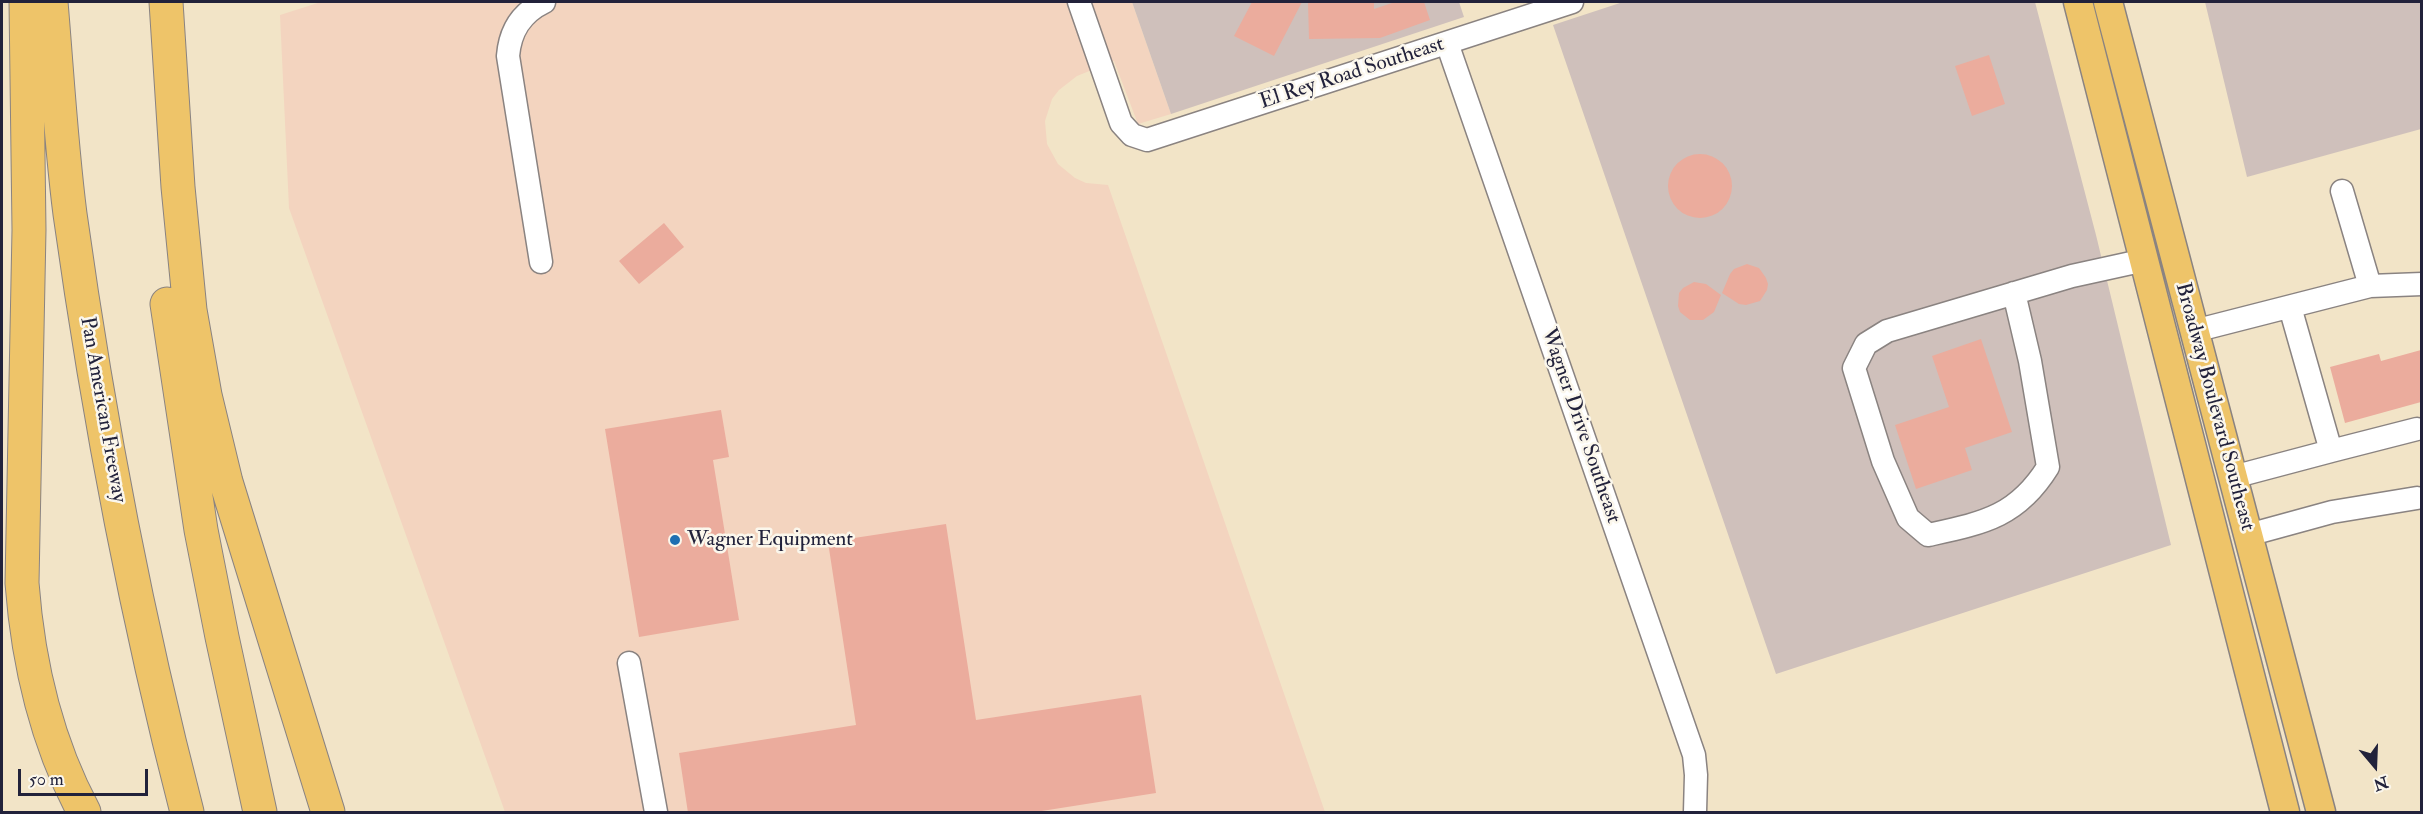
<!DOCTYPE html>
<html>
<head>
<meta charset="utf-8">
<style>
  body { margin:0 }
  #map { position:relative; width:2423px; height:814px; overflow:hidden; background:#f2e4c7; font-family:"IM FELL Double Pica",serif }
  canvas { display:block }
  .frame { position:absolute; inset:0; border:3px solid #22223b; pointer-events:none }
  .north { position:absolute; left:2345px; top:736px; width:60px; height:60px; -webkit-text-stroke:4px #fbf7ec; paint-order:stroke; rotate:161deg; font-size:16px; font-weight:700; line-height:24px; text-align:center; color:#22223b }
  .north::after { content:''; display:block; margin:auto; width:21px; height:27px; background:#22223b; clip-path:polygon(50% 0,100% 100%,50% 72%,0 100%) }
  .scale { position:absolute; left:18px; top:769px; width:130px; height:27px; box-sizing:border-box; border:3px solid #22223b; border-top:0; padding-left:8px; font-size:18px; line-height:21px; white-space:nowrap; color:#22223b; -webkit-text-stroke:4px #fbf7ec; paint-order:stroke }
</style>
</head>
<body>
<div id="map">
<canvas width="2423" height="814"></canvas>
<div class="frame"></div>
<div class="north">N</div>
<div class="scale">50 m</div>
</div>
<script>
const c = document.querySelector('canvas').getContext('2d');
c.lineJoin = 'round';
function fillPath(path, color) {
  c.fillStyle = color;
  c.fill(path, 'evenodd');
}
function stroke(path, color, width, dash) {
  c.strokeStyle = color;
  c.lineWidth = width;
  c.lineCap = dash ? 'butt' : 'round';
  c.setLineDash(dash || []);
  c.stroke(path);
}
function write(font, color, halo, rows, align = 'center') {
  c.font = font + ' "IM FELL Double Pica",serif';
  c.lineWidth = 5;
  c.setLineDash([]);
  c.textBaseline = 'middle';
  c.strokeStyle = halo;
  c.fillStyle = color;
  for (const [text, x, y, turn = 0] of rows) {
    c.save();
    c.translate(x, y);
    c.rotate((+turn || 0) * Math.PI / 180);
    c.textAlign = isNaN(turn) ? turn : align;
    if (halo) c.strokeText(text, 0, 0);
    c.fillText(text, 0, 0);
    c.restore();
  }
}
fillPath(new Path2D(`
  M321,2H1132L1171,114L1138,124L1114,61L1077,76L1059,90L1052,99L1045,121L1047,144L1058,164L1075,178L1086,183L1108,185L1325,812H505L289,208L280,15Z`), '#f3d4bf');
fillPath(new Path2D(`
  M1132,2H1459L1464,17L1171,114Z
  M1623,2H2035L2096,235L2171,545L1776,674L1553,25Z
  M2205,2H2421V129L2247,177Z`), '#cfc0bb');
fillPath(new Path2D(`
  M1252,2H1302L1274,56L1234,36Z
  M1308,2H1374V9L1395,2H1424L1430,20L1380,38L1309,39Z
  M1989,55L2005,104L1972,116L1955,66Z
  M1668 186a32 32 0 1 1 64 0a32 32 0 1 1-64 0Z
  M664,223L684,247L639,284L619,261Z
  M1747,264L1759,268L1766,278L1768,284L1767,290L1760,301L1746,305L1739,304L1722,293L1730,274L1734,269Z
  M1694,282L1706,284L1721,295L1714,312L1703,320H1690L1680,312L1678,306L1679,293L1683,288Z
  M1981,339L2012,432L1965,448L1972,470L1916,489L1895,425L1949,407L1932,356Z
  M2421,350V402L2345,423L2330,367L2379,354L2381,361Z
  M721,410L729,457L713,460L739,620L639,637L605,429Z
  M946,524L976,720L1141,695L1156,793L1029,813H688L679,753L856,725L828,542Z`), '#ebac9d');
const minor = new Path2D(`
  M1079,2L1121,123L1132,135L1147,140L1572,2
  M1447,43L1694,755L1696,775L1695,812
  M2342,191L2370,286
  M541,262L508,56C510,31 521,13 544,2
  M2014,293L2030,361L2048,467C2017,517 1983,523 1928,535L1908,518L1883,461L1854,368L1866,344L1887,331L2072,276L2145,260
  M2290,307L2331,451L2417,429
  M2194,331L2370,286L2422,284
  M2233,477L2331,451
  M2248,535L2332,512L2417,498
  M629,663L656,812`);
const major = new Path2D(`
  M2078,2L2285,812
  M2108,2L2321,812`);
const highway = new Path2D(`
  M26,2L29,230L22,583C28,663 46,741 84,812
  M51,2C57,72 61,144 70,214C98,415 136,616 187,812
  M166,2L178,187L190,310L205,395L226,482L328,812
  M167,304L201,530L222,637L260,812`);
stroke(minor, '#8a8381', 25);
stroke(major, '#8a8381', 31);
stroke(highway, '#8a8381', 35);
stroke(minor, '#fff', 22);
stroke(major, '#eec469', 28);
stroke(highway, '#eec469', 33);
for (const [x, y, r, color] of [
  [675,540,6,"#1f6fb2"]
]) {
  const dot = new Path2D();
  dot.arc(x, y, r, 0, 2 * Math.PI);
  c.fillStyle = color;
  c.fill(dot);
  stroke(dot, '#fbf7ec', 2);
}
write('21px', '#22223b', '#fbf7ec', [
  ["El Rey Road Southeast",1352,74,-18],
  ["Broadway Boulevard Southeast",2214,407,75],
  ["Pan American Freeway",102,410,80],
  ["Wagner Drive Southeast",1580,426,71]
]);
write('21px', '#22223b', '#fbf7ec', [
  ["Wagner Equipment",687,540]
], 'left');
</script>
</body>
</html>
